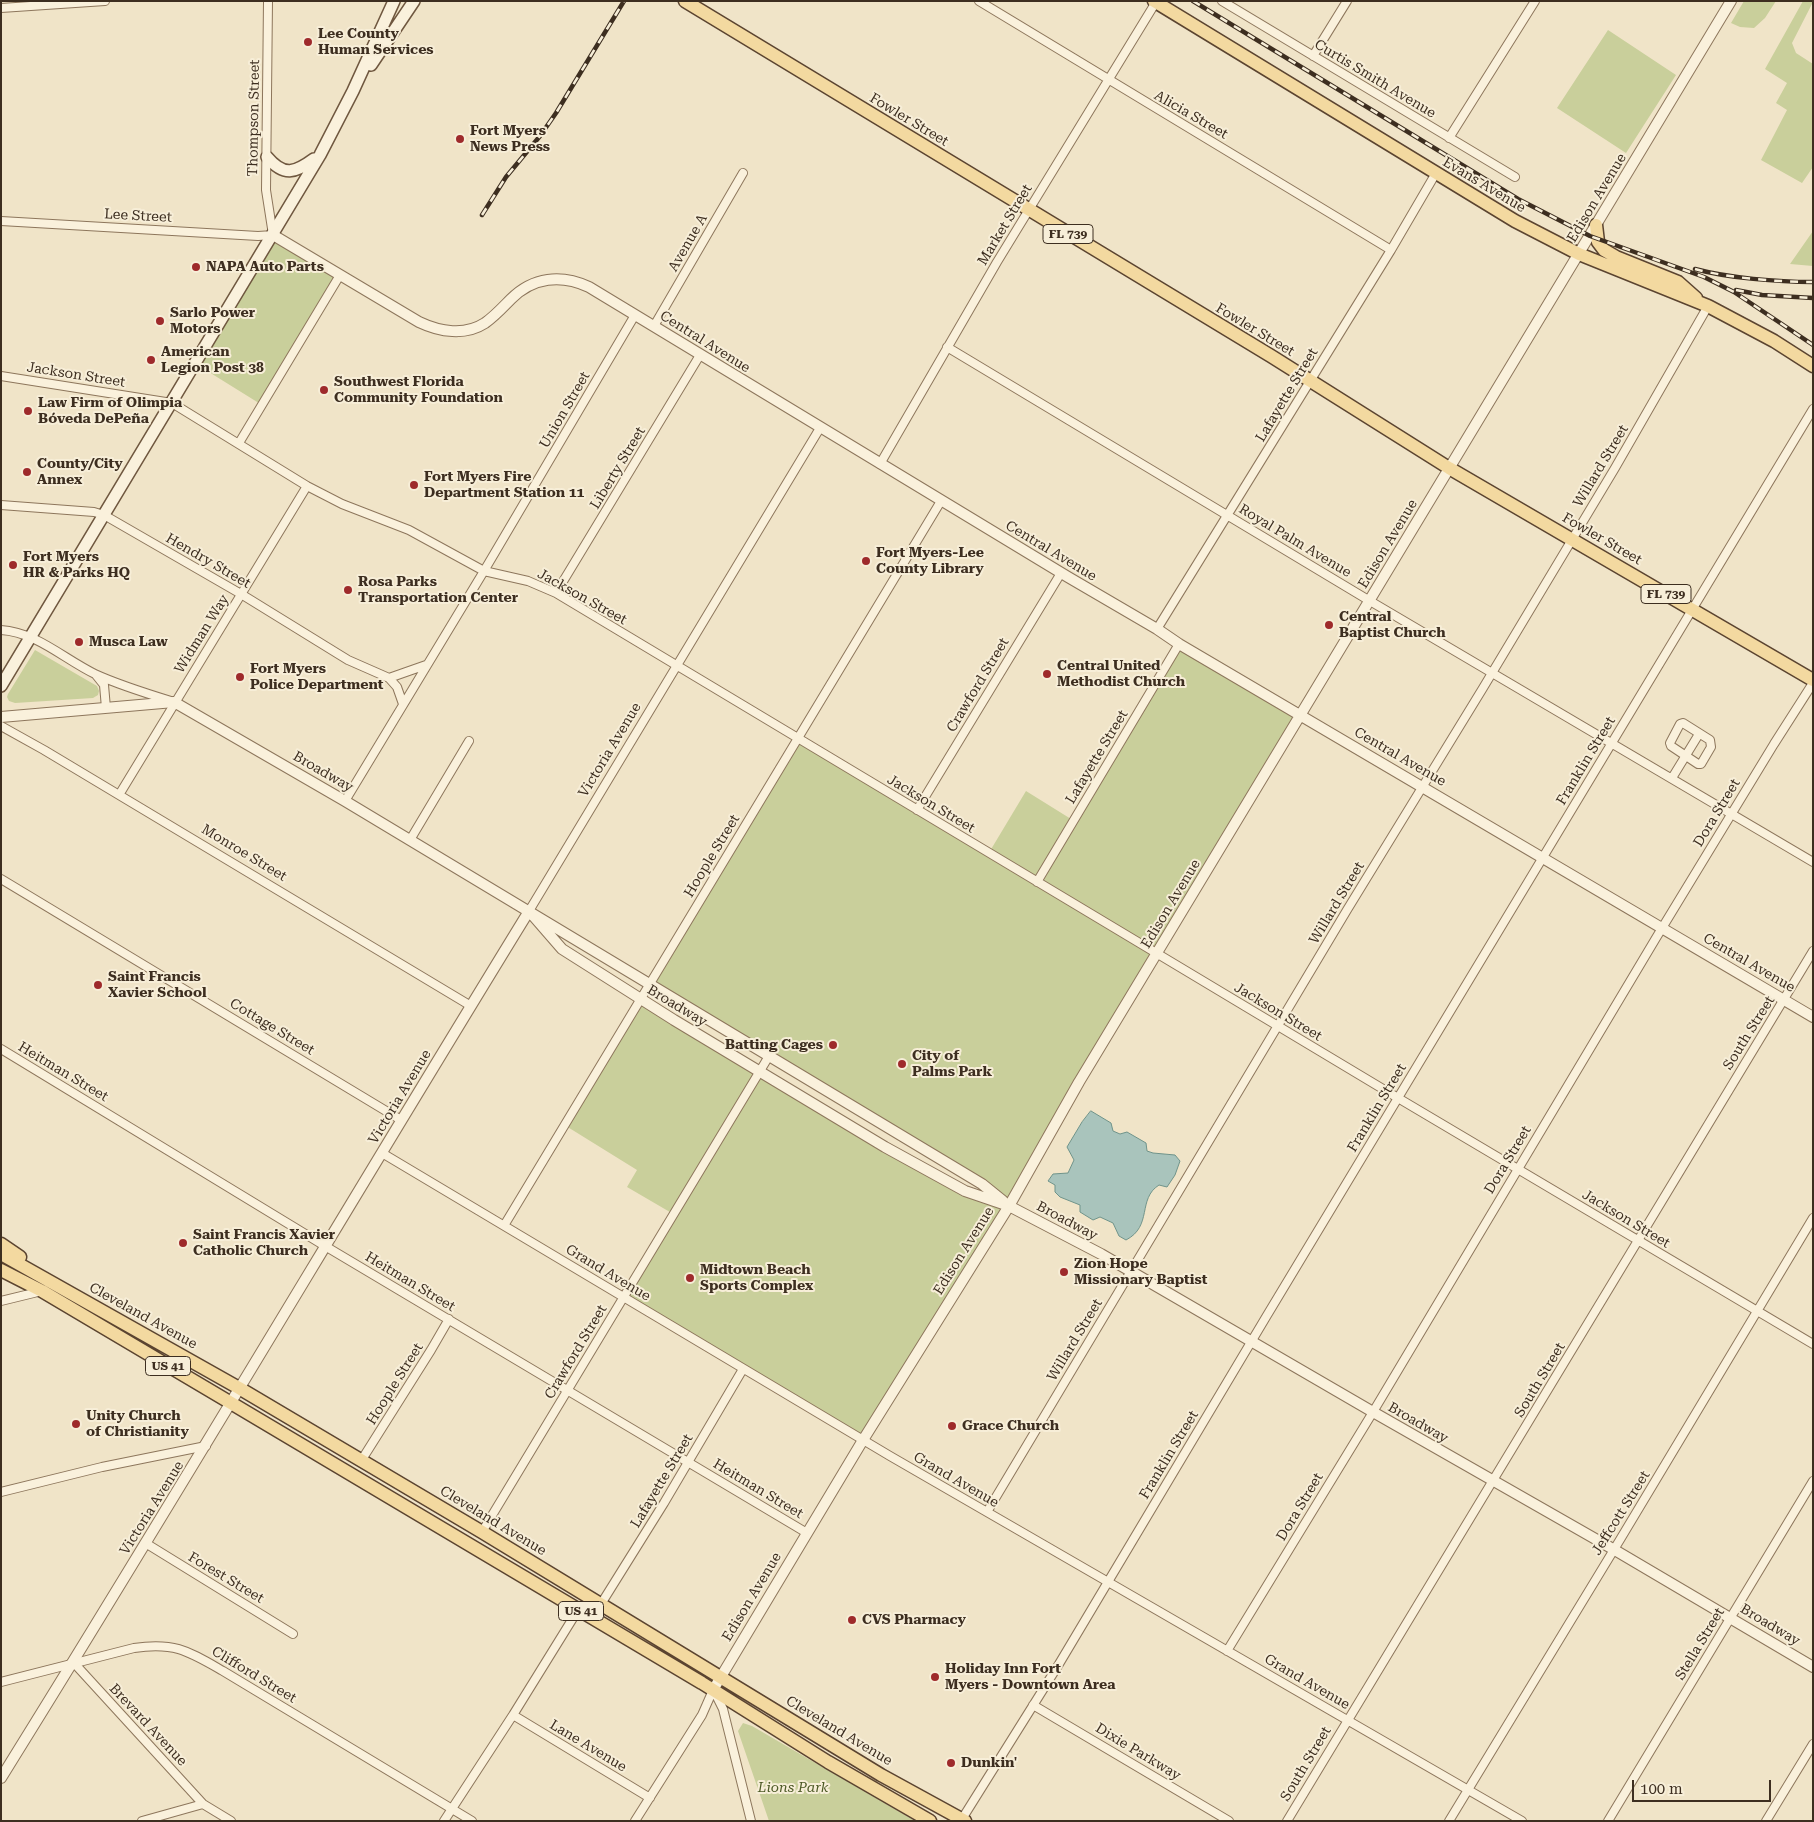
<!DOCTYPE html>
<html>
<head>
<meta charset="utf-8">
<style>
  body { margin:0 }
  #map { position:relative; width:1814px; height:1822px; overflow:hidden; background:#f0e4c8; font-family:"Roboto Serif",serif }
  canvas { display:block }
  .frame { position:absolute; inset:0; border:2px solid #3d2e20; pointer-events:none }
  .scale { position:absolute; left:1632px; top:1780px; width:139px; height:22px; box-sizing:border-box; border:2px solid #3d2e20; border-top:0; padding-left:6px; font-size:15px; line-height:18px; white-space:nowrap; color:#3d2e20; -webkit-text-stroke:4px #f7eed8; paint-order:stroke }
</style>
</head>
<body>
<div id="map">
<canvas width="1814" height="1822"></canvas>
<div class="frame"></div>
<div class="scale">100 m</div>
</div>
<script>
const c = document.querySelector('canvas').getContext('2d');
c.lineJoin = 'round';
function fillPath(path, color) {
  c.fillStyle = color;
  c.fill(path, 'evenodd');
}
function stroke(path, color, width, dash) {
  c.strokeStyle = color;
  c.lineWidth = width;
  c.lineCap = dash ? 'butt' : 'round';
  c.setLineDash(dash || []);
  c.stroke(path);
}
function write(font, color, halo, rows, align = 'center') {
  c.font = font + ' "Roboto Serif",serif';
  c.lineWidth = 4;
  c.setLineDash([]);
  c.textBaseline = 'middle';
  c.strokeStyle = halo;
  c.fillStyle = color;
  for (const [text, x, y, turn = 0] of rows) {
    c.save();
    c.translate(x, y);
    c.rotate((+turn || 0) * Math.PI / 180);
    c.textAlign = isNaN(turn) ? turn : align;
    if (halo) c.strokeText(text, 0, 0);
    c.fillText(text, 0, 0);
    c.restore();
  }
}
fillPath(new Path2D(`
  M1744,1H1776L1765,18L1754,28L1740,27L1731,23Z
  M1803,1L1813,2L1792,43L1796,53L1813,64V167L1802,183L1761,160L1787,110L1776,103L1787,83L1765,69Z
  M1608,30L1676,75L1626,153L1557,108Z
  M1813,231V266L1790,264Z
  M273,234L340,275L262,405L196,364Z
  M1179,647L1298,716L1156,951L1040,881Z
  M35,650L97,686L99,691L98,695L93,698L15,703L9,701L7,697L8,694Z
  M798,742L1154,955L1008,1203L652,984Z
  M1026,791L1071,819L1035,878L990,851Z
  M641,1003L962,1192L1005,1208L862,1436L627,1297L675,1215L627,1187L637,1170L566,1126Z
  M743,1723L752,1726L915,1821H769L738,1731Z`), '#c9cf9b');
const water = new Path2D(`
  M1091,1111L1111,1123L1113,1131L1120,1134L1127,1132L1146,1143L1147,1151L1153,1153L1175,1155L1180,1161L1175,1175L1167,1187L1159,1185C1137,1199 1153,1226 1126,1240L1119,1236L1113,1223L1100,1217L1093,1220L1080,1212V1205L1060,1197L1055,1192V1185L1048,1181L1053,1174L1068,1173L1074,1160L1067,1147L1082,1122Z`);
fillPath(water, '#a9c4bc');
stroke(water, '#6f938a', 1);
const minor = new Path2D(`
  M979,1L1391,250
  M1222,1L1515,177
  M1,8L105,1
  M1313,56L1347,1
  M1449,138L1535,1
  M1,221L258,236L273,235L266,190L268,1
  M654,326L743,173
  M947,347L1370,601L1813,862
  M1,376L172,403L307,486L342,504L409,530L484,571L528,581L556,593L1398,1098L1813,1344
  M239,443L340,275
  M880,464L997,262L1156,2
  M1,505L94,512L104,515L241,594L348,660L389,678L397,687L403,704
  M556,593L700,355
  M1157,629L1391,250L1436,173
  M1,630C36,632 64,659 95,674C119,685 145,693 171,701
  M96,675L104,685L106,708
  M389,678L426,665
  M1683,723L1710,740L1711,747L1701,764H1698L1671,746L1670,743L1680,724Z
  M1,726L44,750L471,1006
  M1672,778L1699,734
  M119,795L307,486
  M345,801L484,571L635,315
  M917,810L1061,573
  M410,840L469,741
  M1,879L401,1120
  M1037,882L1179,644
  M529,911L820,428
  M1,1049L325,1246L807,1533
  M382,1153L890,1456L1522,1821
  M505,1224L941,501
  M1,1301L42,1291
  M361,1461L431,1350L449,1319
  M1,1492L102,1467L206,1446
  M987,1512L1347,910L1483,688L1615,468L1708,306
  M482,1532L769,1056
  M147,1544L293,1634
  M601,1604L664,1503L743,1369
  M1227,1651L1373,1412L1656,938L1774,744L1813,683
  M74,1663L203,1804
  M1,1682L134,1648C175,1642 188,1651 223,1671L472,1821
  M715,1693L723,1709L751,1821
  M1033,1705L1229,1821
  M513,1715L650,1798
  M962,1819L1059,1664L1266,1317L1813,409
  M142,1821L203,1804L231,1821
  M444,1821L513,1715L578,1610
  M635,1821L702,1715L713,1690
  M1287,1821L1813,951
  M1449,1821L1621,1538L1813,1218
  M1608,1821L1813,1481
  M1766,1821L1813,1744`);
const tertiary = new Path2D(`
  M273,235L419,322C440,332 465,336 485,323C495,316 503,307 511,299C533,277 561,274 589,287L1068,577L1157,629L1179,644L1813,1017
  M1,717L174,702L345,801L982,1184L1003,1201
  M529,911L562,949L674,1020L885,1147L965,1191L1009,1206L1101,1254L1373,1412L1613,1549L1813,1667
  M713,1690L863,1440L1009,1206L1079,1082L1731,1
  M1,1778C180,1491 352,1199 529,911`);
const secondary = new Path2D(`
  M371,65L414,1
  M267,157C284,177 295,173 314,159
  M1,686L320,155L353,91L394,1`);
const primary = new Path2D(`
  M685,1L1271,356L1449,468L1813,680
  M1154,1L1515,221L1579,254L1708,306L1774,341L1813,366
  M1596,225L1598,242L1604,250L1616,257L1678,282L1696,298
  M1,1244L20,1257
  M1,1254L239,1388L482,1532L881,1775L965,1821
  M1,1270L42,1291L231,1403L702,1683L828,1762L930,1821`);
stroke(minor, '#8d765c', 10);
stroke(tertiary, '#8d765c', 12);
stroke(secondary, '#6f573f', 14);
stroke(primary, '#5b4430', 15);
stroke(minor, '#faf1dc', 8);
stroke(tertiary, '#faf1dc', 10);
stroke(secondary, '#faf1dc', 11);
stroke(primary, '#f3d9a0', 12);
const rail = new Path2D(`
  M1193,1L1518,199L1590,236L1704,277L1734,292L1813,345
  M482,215L506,177L540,136L556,113L624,1
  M1695,269C1728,278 1778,282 1813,282
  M1736,290L1762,295L1813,298`);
stroke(rail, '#3d2e20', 4.5);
stroke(rail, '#f7eed8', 2.5, [8]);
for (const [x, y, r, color] of [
  [308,42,5,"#9e2a2b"],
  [460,139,5,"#9e2a2b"],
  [196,267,5,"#9e2a2b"],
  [160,321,5,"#9e2a2b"],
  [151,360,5,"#9e2a2b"],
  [324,390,5,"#9e2a2b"],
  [28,411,5,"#9e2a2b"],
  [27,472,5,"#9e2a2b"],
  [414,485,5,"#9e2a2b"],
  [866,561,5,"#9e2a2b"],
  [13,565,5,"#9e2a2b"],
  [348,590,5,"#9e2a2b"],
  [1329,625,5,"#9e2a2b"],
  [79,642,5,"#9e2a2b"],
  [1047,674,5,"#9e2a2b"],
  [240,677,5,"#9e2a2b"],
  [98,985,5,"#9e2a2b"],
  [833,1045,5,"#9e2a2b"],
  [902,1064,5,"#9e2a2b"],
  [183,1243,5,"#9e2a2b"],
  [1064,1272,5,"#9e2a2b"],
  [690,1278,5,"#9e2a2b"],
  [76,1424,5,"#9e2a2b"],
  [952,1426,5,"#9e2a2b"],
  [852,1620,5,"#9e2a2b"],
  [935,1677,5,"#9e2a2b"],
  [951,1763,5,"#9e2a2b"]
]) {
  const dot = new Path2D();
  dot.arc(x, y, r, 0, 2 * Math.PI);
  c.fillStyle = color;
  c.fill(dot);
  stroke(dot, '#f7eed8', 2);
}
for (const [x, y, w] of [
  [1068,234,50],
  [1666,594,50],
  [168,1366,45],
  [581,1611,45]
]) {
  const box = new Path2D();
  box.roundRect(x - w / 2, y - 9.5, w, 19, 4);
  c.fillStyle = '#f7eed8';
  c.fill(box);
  stroke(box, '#3d2e20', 1);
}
write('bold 12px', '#3d2e20', null, [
  ["FL 739",1068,234],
  ["FL 739",1666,594],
  ["US 41",168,1366],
  ["US 41",581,1611]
]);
write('bold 14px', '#3d2e20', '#f7eed8', [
  ["Lee County",318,34],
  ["Human Services",318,50],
  ["Fort Myers",470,131],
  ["News Press",470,147],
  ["NAPA Auto Parts",206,267],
  ["Sarlo Power",170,313],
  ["Motors",170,329],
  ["American",161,352],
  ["Legion Post 38",161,368],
  ["Southwest Florida",334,382],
  ["Community Foundation",334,398],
  ["Law Firm of Olimpia",38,403],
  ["Bóveda DePeña",38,419],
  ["County/City",37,464],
  ["Annex",37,480],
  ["Fort Myers Fire",424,477],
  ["Department Station 11",424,493],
  ["Fort Myers-Lee",876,553],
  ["County Library",876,569],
  ["Fort Myers",23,557],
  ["HR & Parks HQ",23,573],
  ["Rosa Parks",358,582],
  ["Transportation Center",358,598],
  ["Central",1339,617],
  ["Baptist Church",1339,633],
  ["Musca Law",89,642],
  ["Central United",1057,666],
  ["Methodist Church",1057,682],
  ["Fort Myers",250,669],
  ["Police Department",250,685],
  ["Saint Francis",108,977],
  ["Xavier School",108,993],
  ["Batting Cages",823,1045,"right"],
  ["City of",912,1056],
  ["Palms Park",912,1072],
  ["Saint Francis Xavier",193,1235],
  ["Catholic Church",193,1251],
  ["Zion Hope",1074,1264],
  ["Missionary Baptist",1074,1280],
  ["Midtown Beach",700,1270],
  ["Sports Complex",700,1286],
  ["Unity Church",86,1416],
  ["of Christianity",86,1432],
  ["Grace Church",962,1426],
  ["CVS Pharmacy",862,1620],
  ["Holiday Inn Fort",945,1669],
  ["Myers - Downtown Area",945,1685],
  ["Dunkin'",961,1763]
], 'left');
write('14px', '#3d2e20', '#f7eed8', [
  ["Curtis Smith Avenue",1375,79,31],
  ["Alicia Street",1191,115,30],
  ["Thompson Street",254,118,-89],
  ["Fowler Street",909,120,31],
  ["Evans Avenue",1484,185,31],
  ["Edison Avenue",1597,198,-59],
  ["Lee Street",138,216,3],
  ["Market Street",1005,225,-59],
  ["Avenue A",688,243,-60],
  ["Fowler Street",1255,330,31],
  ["Central Avenue",705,342,32],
  ["Jackson Street",76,375,9],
  ["Lafayette Street",1287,395,-59],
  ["Union Street",565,410,-60],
  ["Willard Street",1601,466,-59],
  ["Liberty Street",618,468,-59],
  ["Fowler Street",1602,539,30],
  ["Royal Palm Avenue",1295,541,31],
  ["Edison Avenue",1388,544,-59],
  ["Central Avenue",1051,551,31],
  ["Hendry Street",208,561,30],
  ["Jackson Street",582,597,29],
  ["Widman Way",202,634,-58],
  ["Crawford Street",978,685,-59],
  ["Victoria Avenue",610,750,-59],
  ["Lafayette Street",1097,757,-59],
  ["Central Avenue",1400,757,30],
  ["Franklin Street",1586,761,-59],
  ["Broadway",323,772,30],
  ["Jackson Street",931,804,31],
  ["Dora Street",1717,813,-59],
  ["Monroe Street",244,853,31],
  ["Hoople Street",712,856,-59],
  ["Willard Street",1337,903,-59],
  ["Edison Avenue",1171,904,-59],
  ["Central Avenue",1749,963,30],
  ["Broadway",677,1006,31],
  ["Jackson Street",1278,1012,31],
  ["Cottage Street",272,1027,31],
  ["South Street",1749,1033,-58],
  ["Heitman Street",63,1072,31],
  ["Victoria Avenue",400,1097,-59],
  ["Franklin Street",1377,1108,-59],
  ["Dora Street",1508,1160,-59],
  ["Jackson Street",1626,1219,31],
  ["Broadway",1067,1221,28],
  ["Edison Avenue",964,1251,-58],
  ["Grand Avenue",608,1273,31],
  ["Heitman Street",410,1282,31],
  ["Cleveland Avenue",143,1316,29],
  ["Willard Street",1075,1340,-59],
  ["Crawford Street",576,1352,-59],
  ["South Street",1540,1380,-59],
  ["Hoople Street",395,1384,-58],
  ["Broadway",1418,1423,30],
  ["Franklin Street",1169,1455,-59],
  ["Grand Avenue",956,1480,30],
  ["Lafayette Street",662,1481,-59],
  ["Heitman Street",758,1489,31],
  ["Dora Street",1300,1507,-59],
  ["Victoria Avenue",152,1508,-58],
  ["Jeffcott Street",1621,1513,-58],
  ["Cleveland Avenue",493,1521,31],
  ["Forest Street",226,1578,31],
  ["Edison Avenue",752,1597,-59],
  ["Broadway",1770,1625,31],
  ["Stella Street",1700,1644,-59],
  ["Clifford Street",254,1675,31],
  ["Grand Avenue",1307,1682,30],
  ["Brevard Avenue",148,1725,47],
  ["Cleveland Avenue",839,1731,31],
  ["Lane Avenue",588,1746,31],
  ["Dixie Parkway",1138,1752,31],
  ["South Street",1306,1764,-59]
]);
write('italic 14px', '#4d5a26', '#f7eed8', [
  ["Lions Park",793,1788]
]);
</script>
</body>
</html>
